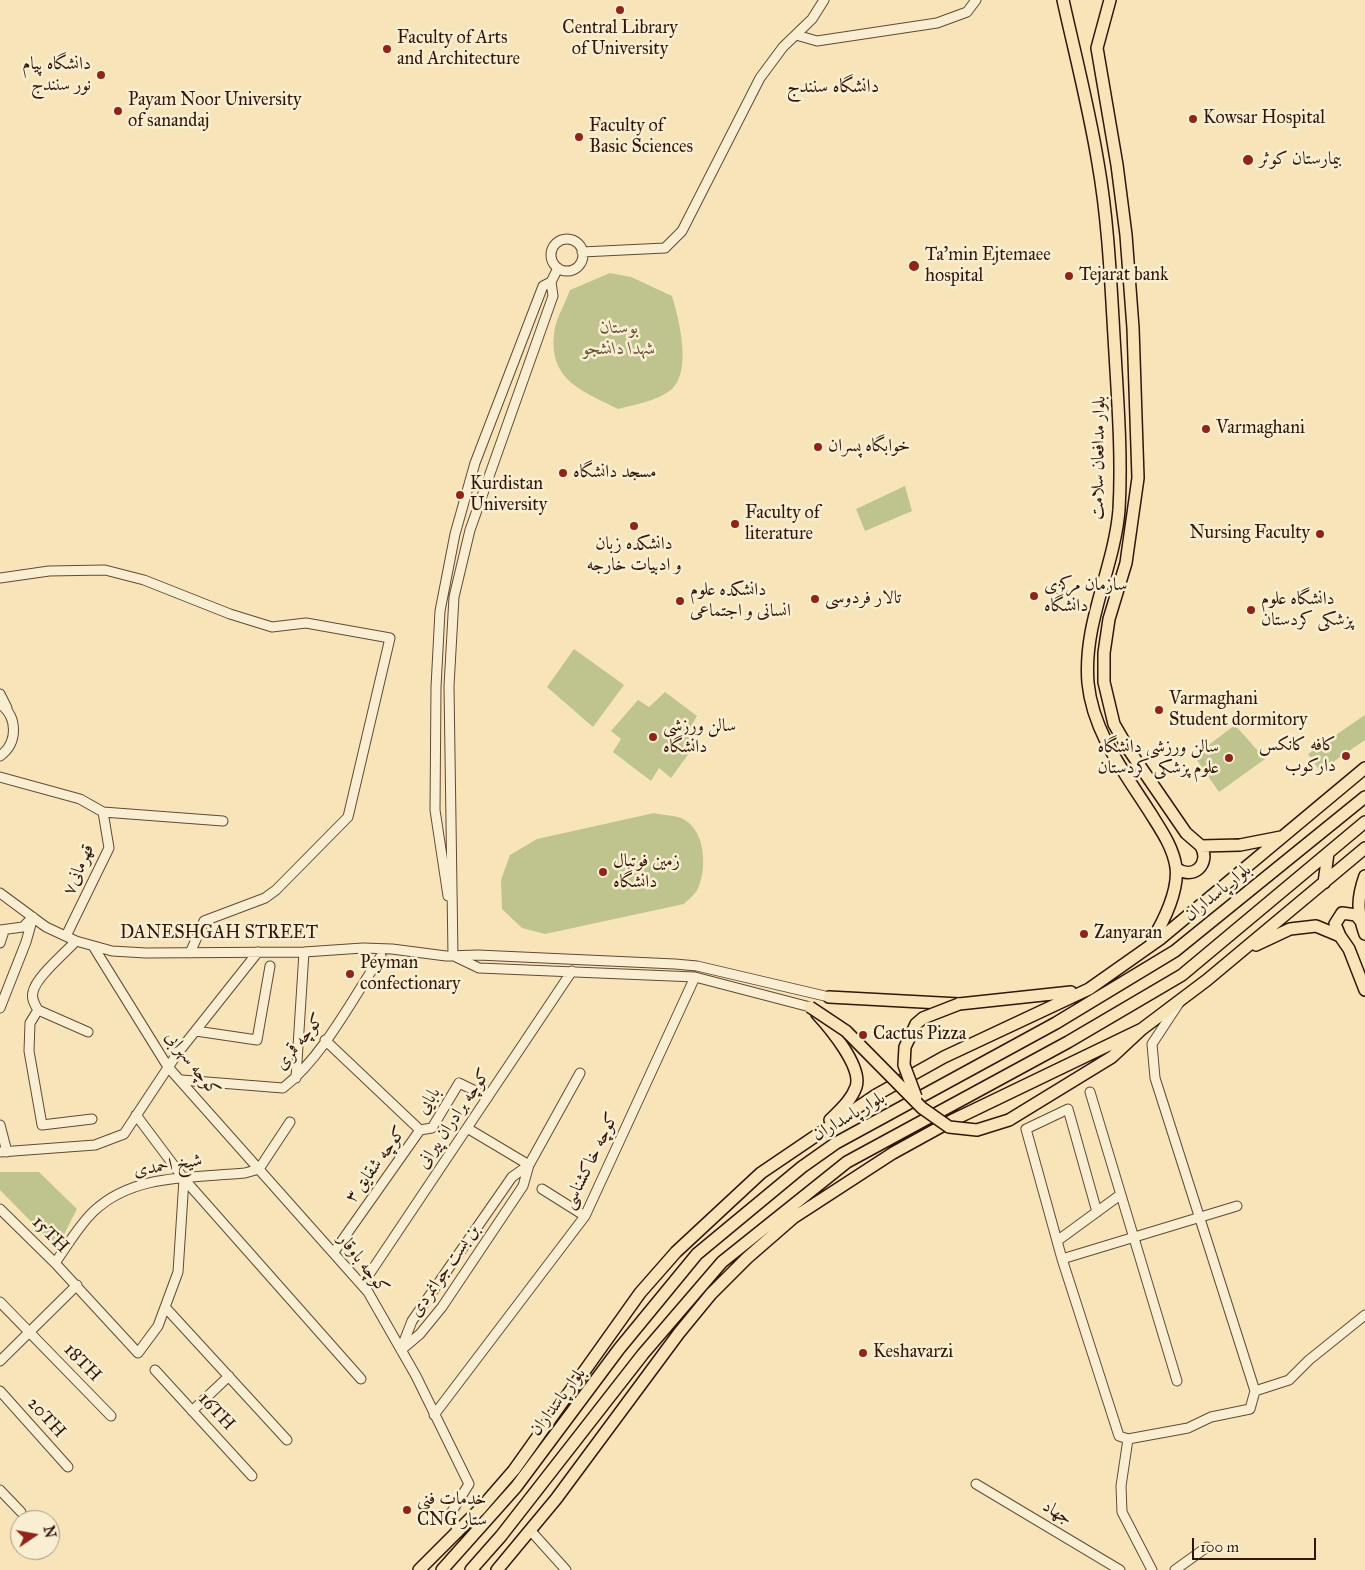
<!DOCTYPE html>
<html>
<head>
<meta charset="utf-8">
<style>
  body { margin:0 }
  #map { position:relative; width:1365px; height:1570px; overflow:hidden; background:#f7e5b9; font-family:"IM FELL Great Primer",serif }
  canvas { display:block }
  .north { position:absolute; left:10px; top:1510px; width:50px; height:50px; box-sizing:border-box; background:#faeed2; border:1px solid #aa9782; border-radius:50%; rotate:78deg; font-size:14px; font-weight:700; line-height:20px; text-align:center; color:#311509 }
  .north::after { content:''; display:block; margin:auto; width:18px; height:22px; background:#8f2418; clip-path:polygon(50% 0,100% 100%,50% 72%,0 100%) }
  .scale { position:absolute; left:1192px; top:1538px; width:124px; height:22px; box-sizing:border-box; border:2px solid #311509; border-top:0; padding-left:6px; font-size:15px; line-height:18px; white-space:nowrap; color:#311509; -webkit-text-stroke:4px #faeed2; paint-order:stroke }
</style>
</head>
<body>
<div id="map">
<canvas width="1365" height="1570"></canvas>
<div class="north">N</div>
<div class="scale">100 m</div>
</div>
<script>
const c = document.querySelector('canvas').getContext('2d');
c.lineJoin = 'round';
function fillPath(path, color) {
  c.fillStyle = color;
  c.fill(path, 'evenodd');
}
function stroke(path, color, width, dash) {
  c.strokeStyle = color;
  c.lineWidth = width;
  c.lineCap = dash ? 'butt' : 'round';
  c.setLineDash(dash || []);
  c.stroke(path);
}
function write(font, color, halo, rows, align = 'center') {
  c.font = font + ' "IM FELL Great Primer",Amiri,serif';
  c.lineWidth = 5;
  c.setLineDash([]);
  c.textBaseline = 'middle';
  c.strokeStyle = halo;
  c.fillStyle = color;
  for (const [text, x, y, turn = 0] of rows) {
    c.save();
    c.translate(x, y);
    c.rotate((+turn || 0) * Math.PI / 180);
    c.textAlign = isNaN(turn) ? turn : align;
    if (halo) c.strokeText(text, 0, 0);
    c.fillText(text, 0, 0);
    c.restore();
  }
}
fillPath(new Path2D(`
  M610,273L631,277L672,296C679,319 692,370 672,389C658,401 636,404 618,409C583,391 549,381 554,334C555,320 565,304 570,290Z
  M905,486L912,511L865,531L856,509Z
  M574,649L624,685L593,727L547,687Z
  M665,692L697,716L686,735L695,745L671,778L659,768L651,781L613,752L621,739L611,731L638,700L649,707Z
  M1365,715V740L1320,771L1308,754Z
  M1235,725L1265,759L1219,792L1194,756Z
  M654,813C662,815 673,815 681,818C705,828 707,865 699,886C697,893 689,899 684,904L545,934L522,928L502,909L501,880L510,855L537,839Z
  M0,1172H39L77,1209L57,1248L0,1190Z`), '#bfc48e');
const minor = new Path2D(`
  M796,35L817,41L937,23L967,12L976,0
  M551 255a16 16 0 1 1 32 0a16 16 0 1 1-32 0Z
  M582,252L665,248L682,231L760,78L783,47L812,19L824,0
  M0,578L49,571L105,570L144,580L230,614L272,627L306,623L390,638L348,817L276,890L265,898L204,921L190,953
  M0,694L7,708
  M0,704C18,717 18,743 0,756
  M0,777L80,799L103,812L223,821
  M0,893L46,927L76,941L112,951L146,953L304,952L363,948L392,949L446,956L478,955L675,964L697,966L829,997
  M448,896L435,810L436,687L440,611L455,534L475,463L543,286L551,282
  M0,930L23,927L31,919
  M66,936L109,848L103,812
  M0,943L4,931
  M93,946L168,1067L368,1292L416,1376L469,1484L451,1513L458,1532
  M453,956L449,686L454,597L470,530L553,296L551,282L558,268
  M456,957L479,968L695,977L810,1007
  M0,1008L26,942L33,917
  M38,1010L30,1023L29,1051L42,1125L92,1119
  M38,1010C35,1005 31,999 33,992C36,977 65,953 76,941
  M38,1010L88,1032
  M196,1031L257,1040L270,966
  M325,1040L420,1130L334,1252
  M296,1078L304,952
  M182,1080L283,1088C323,1057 353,998 381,956
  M1090,1092L1177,1381
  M136,1115L184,1179
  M0,1125L7,1152
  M467,1128L529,1165
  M420,1130L432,1128L459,1083L488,1097
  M0,1152L95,1145L124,1134L177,1054L258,952
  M259,1169L290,1122
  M542,1189L585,1216
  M0,1209L55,1263L138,1353L158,1326L178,1272L184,1179L361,1379
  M1097,1212L1068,1109L1026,1129L1062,1259L1119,1436L1128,1439L1188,1428L1211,1417L1250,1409L1255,1391L1155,1078L1152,1044L1179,1003
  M1057,1241L1120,1195
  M1062,1259L1237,1206
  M55,1263C67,1246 79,1225 94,1211C134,1173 194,1178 245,1173L259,1169
  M362,1285L572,971
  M0,1302L111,1416
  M165,1307L287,1440
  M401,1349L412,1321L512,1177L529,1165
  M401,1350L420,1334L442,1307L523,1186L529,1165L580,1073
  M0,1361L77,1285
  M155,1370L252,1476
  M0,1391L68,1467
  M1255,1391L1289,1380L1309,1360L1365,1315
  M192,1411L229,1376
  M434,1415L585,1216L695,977
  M1128,1439L1121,1486L1122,1512L1152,1570
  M976,1484L1120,1570
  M0,1490L21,1512
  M530,1530L566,1570
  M1175,1570L1207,1547`);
const major = new Path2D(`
  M1063,0C1075,54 1089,108 1098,163C1109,225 1111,290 1115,353C1118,405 1122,458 1119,510C1114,569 1083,622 1088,683C1093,733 1125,773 1151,814C1161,830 1173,847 1176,867C1179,890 1164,921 1152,940
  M1110,0L1097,48L1117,165L1126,235L1133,328L1138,478L1126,563L1109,619L1104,653V682L1114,724L1129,750L1186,833L1201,846L1240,845L1281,837
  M1176,868C1193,881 1211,864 1201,846
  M1365,876C1357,898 1357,912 1365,934
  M1324,883L1328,853
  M1340,936L1335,924L1342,913L1356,915L1360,920
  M1256,945L1290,929L1316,926L1340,936L1349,949L1365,990
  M829,997L959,1004L1071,992
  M817,1014C829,1027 863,1067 856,1087C851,1101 840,1110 830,1120
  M1009,1120L1112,1057L1142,1029L1207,980L1365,848
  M419,1570L481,1508L514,1470L640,1293L676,1252L761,1173L876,1095L944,1057L1089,989L1160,939L1365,768
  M442,1570L516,1487L619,1349L697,1254L802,1167L836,1143L1056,1023L1175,951L1365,797
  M471,1570L501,1536L643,1354L722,1262L847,1162L1068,1042L1182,975L1365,822
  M497,1570L556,1499L679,1333L711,1294L747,1258L793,1218L893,1153L951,1121L1142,1029`);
stroke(minor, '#624935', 11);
stroke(major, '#311509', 14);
stroke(minor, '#faeed2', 9);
stroke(major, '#f7e5b9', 11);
const majorBridge = new Path2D(`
  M810,1007L846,1031L922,1108L949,1127L977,1130L1009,1120
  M916,1097L904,1065L905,1047L916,1024L923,1018L959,1004`);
stroke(majorBridge, '#311509', 14, []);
stroke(majorBridge, '#f7e5b9', 11);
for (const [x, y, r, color] of [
  [620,10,5,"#8f2418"],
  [387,49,5,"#8f2418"],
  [101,75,5,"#8f2418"],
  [118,111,5,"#8f2418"],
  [1193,119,5,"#8f2418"],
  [579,137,5,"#8f2418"],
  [1248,160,6,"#8f2418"],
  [914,266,6,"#8f2418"],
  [1069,276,5,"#8f2418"],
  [1206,429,5,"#8f2418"],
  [818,447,5,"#8f2418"],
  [563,473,5,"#8f2418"],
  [460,495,5,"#8f2418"],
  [735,524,5,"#8f2418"],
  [634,526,5,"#8f2418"],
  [1320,534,5,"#8f2418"],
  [1034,596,5,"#8f2418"],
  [815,599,5,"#8f2418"],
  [680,601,5,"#8f2418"],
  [1251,610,5,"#8f2418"],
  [1159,710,5,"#8f2418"],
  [653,737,5,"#8f2418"],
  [1346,756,5,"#8f2418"],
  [1229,758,5,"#8f2418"],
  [603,872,5,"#8f2418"],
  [1084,934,5,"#8f2418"],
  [350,974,5,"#8f2418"],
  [863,1035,5,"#8f2418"],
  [863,1353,5,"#8f2418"],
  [407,1510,5,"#8f2418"]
]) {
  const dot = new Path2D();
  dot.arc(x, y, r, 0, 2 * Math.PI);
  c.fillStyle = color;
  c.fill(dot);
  stroke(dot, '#faeed2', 2);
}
write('18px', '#311509', '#faeed2', [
  ["Central Library",620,29,"center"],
  ["of University",620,50,"center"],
  ["Faculty of Arts",397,39],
  ["and Architecture",397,60],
  ["دانشگاه پیام",91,65,"right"],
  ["نور سنندج",91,86,"right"],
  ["Payam Noor University",128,101],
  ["of sanandaj",128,122],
  ["Kowsar Hospital",1203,119],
  ["Faculty of",589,127],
  ["Basic Sciences",589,148],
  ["بیمارستان کوثر",1259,160],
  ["Ta'min Ejtemaee",925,256],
  ["hospital",925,277],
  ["Tejarat bank",1079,276],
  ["Varmaghani",1216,429],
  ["خوابگاه پسران",828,447],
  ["مسجد دانشگاه",573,473],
  ["Kurdistan",470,485],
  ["University",470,506],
  ["Faculty of",745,514],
  ["literature",745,535],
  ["Nursing Faculty",1310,534,"right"],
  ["دانشکده زبان",634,545,"center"],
  ["و ادبیات خارجه",634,566,"center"],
  ["سازمان مرکزی",1044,586],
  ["دانشگاه",1044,607],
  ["دانشکده علوم",690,591],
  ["انسانی و اجتماعی",690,612],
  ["تالار فردوسی",825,599],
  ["دانشگاه علوم",1261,600],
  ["پزشکی کردستان",1261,621],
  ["Varmaghani",1169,700],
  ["Student dormitory",1169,721],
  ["سالن ورزشی",663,727],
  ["دانشگاه",663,748],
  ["کافه کانکس",1336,746,"right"],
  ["دارکوب",1336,767,"right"],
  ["سالن ورزشی دانشگاه",1219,748,"right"],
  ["علوم پزشکی کردستان",1219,769,"right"],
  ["زمین فوتبال",613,862],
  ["دانشگاه",613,883],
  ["Zanyaran",1094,934],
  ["Peyman",360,964],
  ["confectionary",360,985],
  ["Cactus Pizza",873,1035],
  ["Keshavarzi",873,1353],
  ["خدمات فنی‌",417,1500],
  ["CNG ستار",417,1521]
], 'left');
write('italic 18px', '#635238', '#faeed2', [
  ["بوستان",619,329],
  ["شهدا دانشجو",619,350]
]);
write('18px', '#311509', '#faeed2', [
  ["بلوار مدافعان سلامت",1099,458,-89],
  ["قهرمانی۷",79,870,-67],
  ["بلوار پاسداران",1218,893,-39],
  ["DANESHGAH STREET",219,934],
  ["کوچه قمری",300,1042,-51],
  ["کوچه سهرابی",192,1064,52],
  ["بابایی",429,1101,-57],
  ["بلوار پاسداران",849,1117,-30],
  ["کوچه برادران پیرانی",454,1119,-56],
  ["کوچه خاکشناسی",591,1161,-64],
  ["کوچه شقایق ۳",376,1165,-54],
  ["شیخ احمدی",168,1166,-9],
  ["15TH",50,1235,45],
  ["کوچه باوقار",363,1264,52],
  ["بن بست جوانمردی",445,1271,-55],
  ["18TH",82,1363,46],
  ["بلوار پاسداران",558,1402,-53],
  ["16TH",216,1412,47],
  ["20TH",46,1418,48],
  ["جهاد",1057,1513,31]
]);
write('19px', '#311509', '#faeed2', [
  ["دانشگاه سنندج",833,87]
]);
</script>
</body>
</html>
